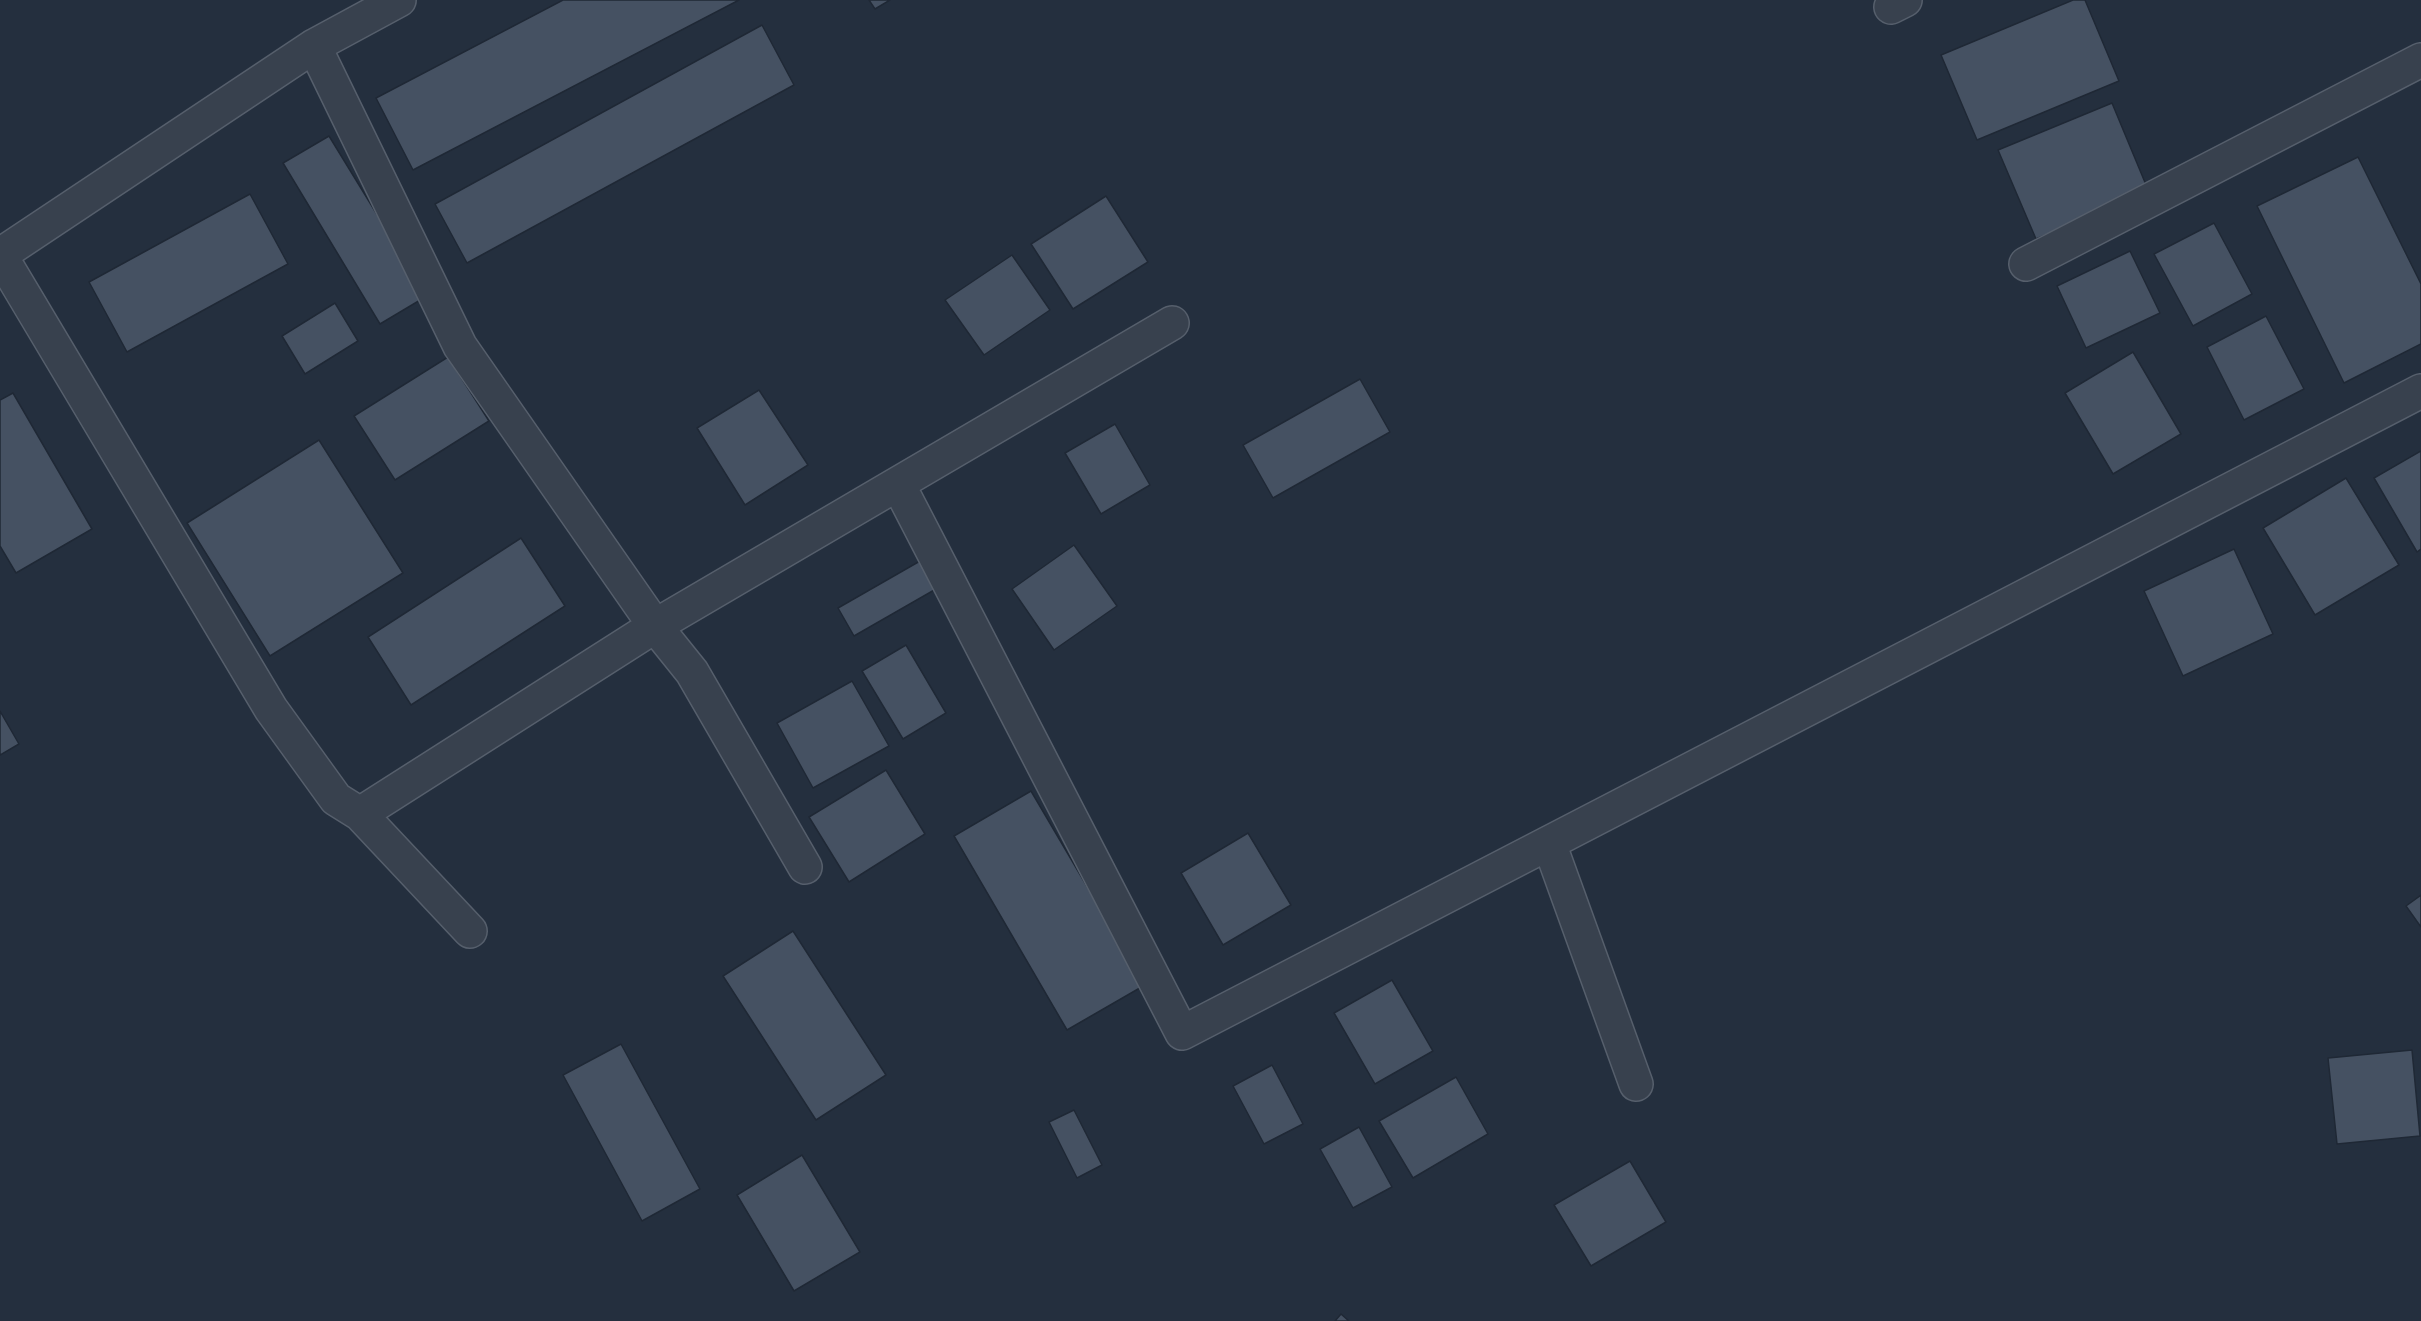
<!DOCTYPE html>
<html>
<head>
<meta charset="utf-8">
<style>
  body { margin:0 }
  canvas { display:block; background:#242f3e }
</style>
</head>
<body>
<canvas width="2421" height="1321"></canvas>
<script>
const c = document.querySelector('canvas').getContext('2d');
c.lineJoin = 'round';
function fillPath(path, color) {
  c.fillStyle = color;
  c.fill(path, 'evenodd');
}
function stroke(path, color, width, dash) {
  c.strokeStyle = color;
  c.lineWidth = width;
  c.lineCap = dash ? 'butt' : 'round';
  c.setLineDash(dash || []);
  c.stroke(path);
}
const building = new Path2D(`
  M563,0H739L413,170L376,98Z
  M869,0H890L875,9Z
  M2073,0H2085L2119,81L1977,140L1941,55Z
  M762,25L794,85L467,263L435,204Z
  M2112,103L2149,192L2036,239L1998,150Z
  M329,136L427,296L380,324L283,163Z
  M2358,157L2421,284V344L2344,383L2257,206Z
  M250,194L288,264L127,352L89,282Z
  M1106,196L1148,262L1073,309L1031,244Z
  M2214,223L2252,294L2193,326L2154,254Z
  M2130,251L2160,313L2086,348L2057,286Z
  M1012,255L1050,310L984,355L945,300Z
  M335,303L358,341L305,374L282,336Z
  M2266,316L2304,389L2244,420L2207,347Z
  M2133,352L2181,434L2113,474L2065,393Z
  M448,357L489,421L395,480L354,416Z
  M1360,379L1390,432L1273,498L1243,445Z
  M759,390L808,465L745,505L697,428Z
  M13,393L92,529L16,573L0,546V400Z
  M1115,424L1150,485L1101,514L1065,453Z
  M319,440L403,573L270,656L187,523Z
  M2421,451V549L2417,552L2374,478Z
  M2346,478L2399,565L2315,615L2263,528Z
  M521,538L565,606L411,705L368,637Z
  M1074,545L1117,606L1054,650L1012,589Z
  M2234,549L2273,634L2183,676L2144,591Z
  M920,561L936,589L854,636L838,608Z
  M906,645L946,713L903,739L862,671Z
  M852,681L889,746L813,788L777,723Z
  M0,711L19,744L0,755Z
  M886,770L925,834L849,882L809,817Z
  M1031,791L1145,985L1067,1030L954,836Z
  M1248,833L1291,905L1223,945L1181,873Z
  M2421,895V927L2406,906Z
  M793,931L886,1075L816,1120L723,976Z
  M1392,980L1433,1051L1375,1084L1334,1013Z
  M621,1044L700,1189L642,1221L563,1075Z
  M2412,1050L2420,1136L2337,1144L2328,1058Z
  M1272,1065L1303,1124L1264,1144L1233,1086Z
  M1456,1077L1488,1134L1413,1178L1379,1121Z
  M1074,1110L1102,1165L1077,1178L1049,1122Z
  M1359,1127L1392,1187L1353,1208L1320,1149Z
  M802,1155L860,1252L794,1291L737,1195Z
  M1630,1161L1666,1222L1591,1266L1554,1205Z
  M1341,1314L1349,1321H1335Z`);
fillPath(building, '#455162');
stroke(building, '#1f2835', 1.5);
const minor = new Path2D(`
  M1891,7L1905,0
  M314,46L460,346L655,626L692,672L805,867
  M0,255L271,709L336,799L360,814L470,931
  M0,255L314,46L399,0
  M2026,264L2421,60
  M898,484L1182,1033L2421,391
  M360,814L655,626L1172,323
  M1549,843L1636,1084`);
stroke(minor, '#565f6c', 36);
stroke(minor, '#38414e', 33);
</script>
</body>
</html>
